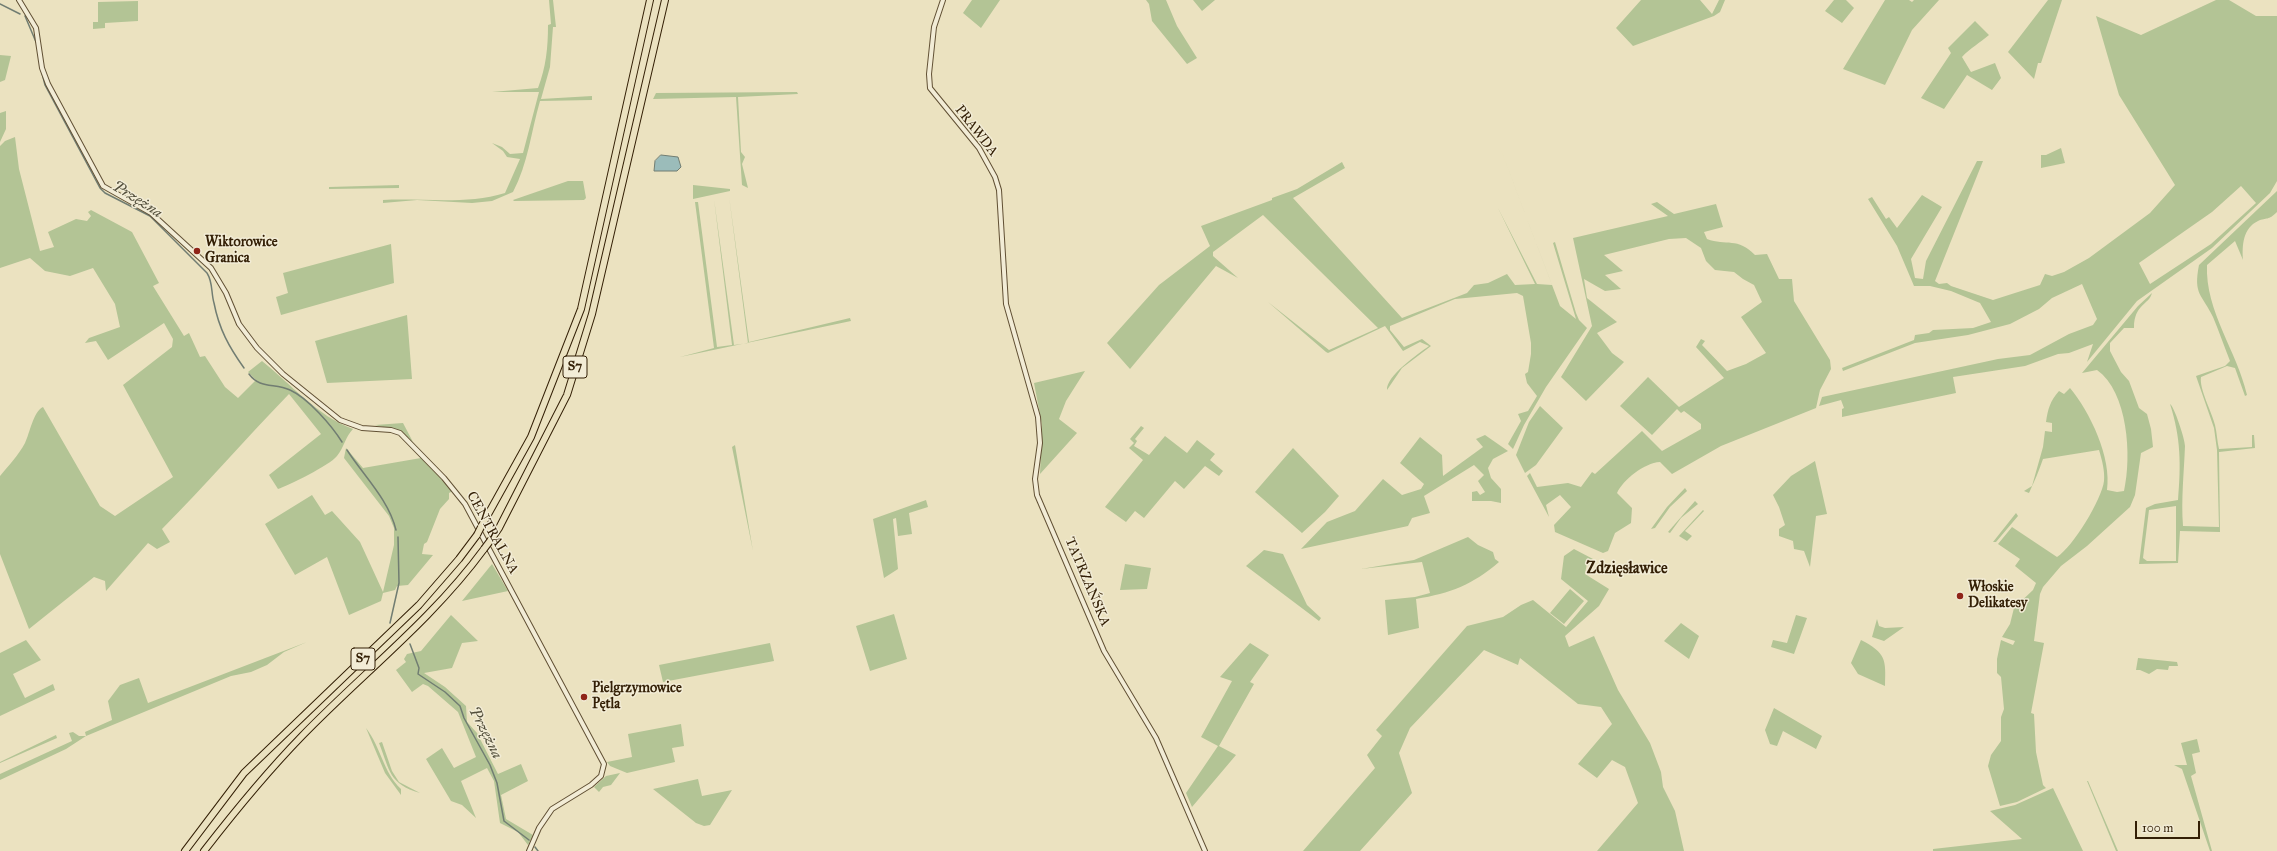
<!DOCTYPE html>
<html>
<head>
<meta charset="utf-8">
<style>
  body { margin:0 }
  #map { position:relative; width:2277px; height:851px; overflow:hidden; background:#ebe2c0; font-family:"IM FELL Great Primer",serif }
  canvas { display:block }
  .scale { position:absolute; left:2135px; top:821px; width:65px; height:18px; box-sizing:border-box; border:2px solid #331f05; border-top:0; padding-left:5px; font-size:12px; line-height:14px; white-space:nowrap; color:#331f05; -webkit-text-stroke:3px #f2ecd6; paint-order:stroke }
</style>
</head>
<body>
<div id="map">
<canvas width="2277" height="851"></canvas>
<div class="scale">100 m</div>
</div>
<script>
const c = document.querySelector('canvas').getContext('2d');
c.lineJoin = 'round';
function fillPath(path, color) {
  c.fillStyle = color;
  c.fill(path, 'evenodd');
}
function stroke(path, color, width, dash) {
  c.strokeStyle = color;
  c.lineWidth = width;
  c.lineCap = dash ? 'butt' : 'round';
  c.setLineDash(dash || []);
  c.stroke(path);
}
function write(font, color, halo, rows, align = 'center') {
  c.font = font + ' "IM FELL Great Primer",serif';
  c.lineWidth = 3;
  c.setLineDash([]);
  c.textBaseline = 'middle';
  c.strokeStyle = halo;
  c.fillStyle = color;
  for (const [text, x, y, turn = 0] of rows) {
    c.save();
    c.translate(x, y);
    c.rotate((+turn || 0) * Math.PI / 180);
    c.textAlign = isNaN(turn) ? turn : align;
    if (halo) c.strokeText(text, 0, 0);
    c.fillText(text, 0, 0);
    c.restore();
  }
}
fillPath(new Path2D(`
  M549,0H553L556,27H553L550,67L541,99L592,96V100L540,101C531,132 528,164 513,192L492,201L472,203L417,200L383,203V200C423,198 466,205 505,193L520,159L507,157L503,151L492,143L502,147L510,154L523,153L539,92H492L538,88C546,67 548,48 548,25L551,24Z
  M972,0H1000L981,28L963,13Z
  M1146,0H1166L1177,26L1197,58L1187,64L1152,21L1149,4Z
  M1193,0H1215L1202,11Z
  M1641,0H1700L1712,14L1719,0H1725L1720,12L1714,16L1633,46L1616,28Z
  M1834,0H1846L1854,8L1842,23L1825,11Z
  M1885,0H1909L1912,2L1914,0H1939L1912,30L1885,85L1843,69Z
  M2048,0H2062L2041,63H2038L2034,79L2008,52Z
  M2216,0H2229L2256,16H2277V181L2270,193L2212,248L2137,301L2087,362L2093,344L2069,353L2058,354L2025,366L1953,377L1956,393L1842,417V409L1844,408L1841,400L1819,406L1822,397L1998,359L2030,355L2069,334L2093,325L2097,319L2082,284L2052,298L2039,309L2010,324L1968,335L1915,343L1843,371L1842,368L1914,340L1915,335L1929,333L1933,330L1973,328L1991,322L1980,303L1951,291L1930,286H1914L1897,246L1868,199L1872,197L1886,219L1889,217L1897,228L1922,195L1942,207L1911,259L1915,278L1923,279L1926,261L1977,161H1983L1935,281L1939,284L1947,283L1951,286L1993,300L2040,285L2045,274L2052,276L2064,272L2089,258L2150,213L2175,185L2119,95L2096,16L2141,35ZM2241,186L2256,203L2211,244L2150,284L2139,263L2212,212Z
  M138,1V21L105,23V28L93,29V22H98V2Z
  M1975,21L1989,35C1980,43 1970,48 1962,57L1971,72L1995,63L2001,78L1992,90L1967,75L1944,109L1921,98L1951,53L1948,48Z
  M0,55L11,56L5,80L0,82Z
  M797,92L798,94L738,97L741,152L745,157L742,164L748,188L742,185L736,97L653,99L656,93Z
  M6,111V129L0,142V113Z
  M1488,116L1560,306L1576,319L1553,243L1555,242L1576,313L1579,320L1587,328L1546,387L1524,425L1513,449L1508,444L1521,421L1518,414L1528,411L1537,396L1527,383L1525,374L1528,372L1531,354V343L1523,296L1517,293L1455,299L1390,326V330L1404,347L1422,339L1431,346L1402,368L1387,390C1386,376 1418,354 1429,346L1420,342L1403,351L1385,326L1328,353L1326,352L1268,302L1329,350L1378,328L1263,215L1213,252V256L1238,278L1216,266L1130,369L1107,343L1159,285L1210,246L1201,226L1272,200V198L1297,189L1342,162L1345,168L1293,198L1402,318L1467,293L1474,285L1488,283L1507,274L1515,285L1535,284L1498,208L1537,284L1552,285Z
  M15,137L19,169L40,251L54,247L48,232L76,219L87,221L91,216L88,212L91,210L132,232L159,283L153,286L184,336L189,333L200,357L205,356L225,387L238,398L256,380L248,372L262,361C291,384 317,416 353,429C345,437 344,448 337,456C330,465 288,486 278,489L269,475L321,434L289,394C246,438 206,485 162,529L170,542L157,549L148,543L106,591L105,581L94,577L29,629L0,554V476C9,465 18,456 25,443C30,433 33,412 43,407L100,506L115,516L173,477L123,385L172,347L173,339L164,323L108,360L96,341L85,343L89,338L120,327L115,304L93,268L70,276L45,271L30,258L0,268V146L5,141Z
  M2061,148L2065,163L2041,168V155H2046Z
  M568,181H583L586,198L584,200L514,201L513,200Z
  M399,185V188L329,189V187Z
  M693,185L730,189V191L693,199Z
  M2277,191V212C2268,221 2267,217 2258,221C2243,228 2242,245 2243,260L2235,241L2207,265C2205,311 2237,351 2247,395L2245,396L2235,368L2227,366L2201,377C2199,389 2212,412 2215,425C2217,433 2217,441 2219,449L2252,447V435H2254L2255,448L2219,452L2220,532L2180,531L2178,563L2139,564L2146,508L2155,504L2178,500C2181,465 2181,438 2170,404C2174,406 2185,439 2185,446C2184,473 2181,499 2183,526L2219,527L2217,450L2214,428L2196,376L2225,366L2230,361C2224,346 2219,331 2213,317C2202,294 2193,295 2199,265ZM2176,506V561H2147L2143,558L2149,510Z
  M729,196L749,342L850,318L851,321L680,357L714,348L695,202H698L717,347L732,345L714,199L734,345L748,343Z
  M1657,202L1674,214L1716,204L1723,227L1704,232L1707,239C1726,246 1738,237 1755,255L1767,254L1779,279H1792L1794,301L1830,360L1831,369L1820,390L1816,408L1721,446L1672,474L1660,462C1644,463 1623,480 1617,493L1632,508L1631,523L1615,533L1608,551L1603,553L1555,532L1554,525L1571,507L1560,495L1546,505L1549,517L1527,476L1530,473L1537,487L1568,483L1581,487L1592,472L1595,474L1642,431L1662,451L1701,429V424L1684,411L1681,413L1677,409L1652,435L1620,406L1648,377L1679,407L1724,378L1696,347L1701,339L1705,341L1702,345L1727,371L1746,364L1766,353L1741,317L1762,302L1754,285L1743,279L1734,272L1715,270L1706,261L1701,248L1686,238L1669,239L1604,255L1623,271L1605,275L1621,289L1605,291L1584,279L1587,298L1617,322L1597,333L1612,353L1624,362L1586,401L1561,377L1592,326L1573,238L1668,216L1651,204Z
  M391,244L394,283L281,315L276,297L288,293L283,273Z
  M2152,293C2149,305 2134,304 2134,328H2124L2110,343V351L2121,372L2129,381L2139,408L2147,414L2151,429L2153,447L2141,453L2135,495L2130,507L2087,546L2061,566L2043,587L2040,594L2034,641L2044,643L2031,713L2034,714L2036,752L2043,785L2046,788L2017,802L2000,806L1988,766L1991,755L2001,741V717L2004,709L2001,677L1997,673V659L2001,640L2013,645L2015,641L2002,637L2010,624L2014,608L2033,590L2036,583L2015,566L2020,559L1998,544L2012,527L2057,557C2073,547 2102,499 2104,481C2105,471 2102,460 2099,450L2043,459C2039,471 2034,482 2029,493L2024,491L2032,486L2043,447L2045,431L2052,432V423L2046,422C2048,409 2050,401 2059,391L2064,394L2070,388C2090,412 2112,458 2107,490L2117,492L2124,491C2132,456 2128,392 2097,370L2082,373L2138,306Z
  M407,315L412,379L327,383L315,341Z
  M1085,371L1066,401L1059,419L1077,433L1040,474L1042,425L1034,383Z
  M1540,406L1563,428L1536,465L1525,473L1516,455L1529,422Z
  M403,423L413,442L399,431L375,425Z
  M1141,426L1144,428L1135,439L1137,441L1134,446L1149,455L1165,436L1187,453L1197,440L1215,454L1210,460L1223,471L1219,476L1205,466L1184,489L1175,481L1144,518L1135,511L1126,522L1105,507L1143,460L1129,448L1134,443L1130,439Z
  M1485,435L1508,451L1493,459L1488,468L1491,478L1501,489V503L1491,501H1472V492L1477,491L1480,495L1485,492L1478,481L1484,475L1474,465L1424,496L1430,513L1412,518L1408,526L1301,549L1327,522L1355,511L1383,479L1402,495L1421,489L1424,484L1400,463L1420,437L1442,455L1443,476L1483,447L1476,439Z
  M735,445L753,551L732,447Z
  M346,448L363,468L421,458L453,491L449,493V499L440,509L427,542L424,544L422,554L433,555L408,585L397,586L395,590L383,593L381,601L349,615L327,557L295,575L265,524L312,495L325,515L332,511L360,542L383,592L394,545V528L389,516L344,458Z
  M1293,448L1339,496L1325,512L1302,533L1255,492Z
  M1815,461L1827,514L1816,516L1810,567L1804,551L1794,549L1793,541L1779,536V529L1785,525L1779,507L1773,495L1791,476Z
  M1685,488L1687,491L1670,507L1655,528L1651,529L1667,507Z
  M926,500L928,507L909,513L912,534L898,536L896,518L893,519L898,569L884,578L873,519Z
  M1695,501L1698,504L1681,518L1670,533L1668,532Z
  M1703,510L1704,511L1685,531L1692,536L1687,541L1679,536Z
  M2016,513L2018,516L1996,542H1993Z
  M1468,537L1478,545L1493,552L1495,559L1499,562C1472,585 1451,593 1416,599L1419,628L1388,635L1385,600L1415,597L1430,593L1422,562L1361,569L1414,560Z
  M1574,549L1593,559L1587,563L1585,574L1609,589L1599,606L1565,636L1569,647L1594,636L1618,690L1650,743L1661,772L1663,787L1675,811L1684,851H1597L1638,803L1625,767L1612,760L1597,778L1578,764L1612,724L1601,707L1578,704L1520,658L1518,665L1484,650L1410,728L1399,753L1412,793L1360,851H1303L1375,768L1367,755L1382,736L1376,730L1467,626L1503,617L1521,605L1533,600L1566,627L1588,601L1561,579L1564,556Z
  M1264,550L1283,554L1307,605L1321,618L1319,621L1246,566Z
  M492,564L508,591L462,601Z
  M1125,564L1151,568L1147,589L1120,590Z
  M1570,589L1584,601L1564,624L1550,613Z
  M894,614L907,659L870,671L856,626Z
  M451,615L478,641L462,643L452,668L424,673L445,687L466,706L467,722L477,733L498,774L521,764L528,781L501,795L506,819L533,835L528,845L518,832L500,823L494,781L487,768L461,781L476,818L462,805L451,801L426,759L442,748L454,768L476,757L458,712L428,686L423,684L412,692L396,670L406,662L404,659L407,654L421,651Z
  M1796,615L1807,618L1794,654L1771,647L1773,640L1787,643Z
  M1877,619L1879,626L1885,628L1904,627L1884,641L1872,637Z
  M1681,623L1699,636L1689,659L1664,641Z
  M26,640L41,660L13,674L25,698L53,684L55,690L0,716V653Z
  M1861,640C1886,653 1886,659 1885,686L1858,674L1851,663Z
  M307,642L284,652L267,665L251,672L231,676L86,736L66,749L0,780V774L72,741L69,733L73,732L79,736H86L85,732L112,720L108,701L120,685L139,678L148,703Z
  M770,643L774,661L663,682L659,665Z
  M1250,643L1269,655L1250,682L1254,684L1219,746L1236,755L1192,807L1186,793L1218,746L1201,737L1232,681L1220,677Z
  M2138,658L2177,662L2178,666H2169L2168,670L2157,669L2149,674L2140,670H2136Z
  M1774,708L1822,736L1816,749L1783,731L1777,746L1770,744L1765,730Z
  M681,724L684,746L672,748L675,762L627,773L610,766L607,762L632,757L628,734Z
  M366,728C381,747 383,772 401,789V795L385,773Z
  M56,735L57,738L0,763V762Z
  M2197,739L2200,752L2192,754L2196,773L2191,776L2212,851H2210L2182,769L2174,765H2187L2181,743Z
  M382,742L392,771L399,782L420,793C389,784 390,771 379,743Z
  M620,773L611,785L603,787L599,792L594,787L606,776Z
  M698,779L702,796L732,790L710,825L704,826L696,823L653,789Z
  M2087,781H2088L2118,851H2116Z
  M2053,788L2083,851H1933V849L2022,839L1990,811L2015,805Z`), '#b3c495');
const water = new Path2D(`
  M661,155L678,157L681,167L677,171H654L655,161Z`);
fillPath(water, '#9bbcba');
stroke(water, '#717d72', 1);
stroke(new Path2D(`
  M0,4L20,14
  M25,16L36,42
  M40,65L45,85L100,188L105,193L150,216L207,273C213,282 211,293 214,303C219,329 229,347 244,368
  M249,374C260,389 274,383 290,390C308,398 332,426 342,442
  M347,450C363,475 389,500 396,530
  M390,623L399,583L398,537
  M410,644L419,668L418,674L445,692L460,706L464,718L490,765L497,783L504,821L529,840
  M535,847L538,851`), '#717d72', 1.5);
const minor = new Path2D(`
  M19,0L36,28L42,68L48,84L103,186L151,213L211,268L226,293L239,324L257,348L283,374L340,420L362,428L391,430L400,433L444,478L465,504L604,764L601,776L591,785L552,809L539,828L529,851
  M943,0L934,27L929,74L930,88L979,148L995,177L999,190L1006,304L1038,417L1040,443L1035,479L1037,495L1104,651L1156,738L1205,851`);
const highway = new Path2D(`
  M481,527L531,437L581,309L650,0
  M490,541L499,528L567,395L592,314L665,0
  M185,851L244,773L419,605L459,559L477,535
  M204,851C235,811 267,772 302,736C363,673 432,620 484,549`);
stroke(minor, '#615034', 6);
stroke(highway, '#331f05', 8);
stroke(minor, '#f2ecd6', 4);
stroke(highway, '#ebe2c0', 6);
const highwayBridge = new Path2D(`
  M477,535L481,527
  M484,549L490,541`);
stroke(highwayBridge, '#331f05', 8, []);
stroke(highwayBridge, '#ebe2c0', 6);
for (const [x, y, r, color] of [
  [197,251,4,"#8f2418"],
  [1960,596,4,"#8f2418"],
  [584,697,4,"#8f2418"]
]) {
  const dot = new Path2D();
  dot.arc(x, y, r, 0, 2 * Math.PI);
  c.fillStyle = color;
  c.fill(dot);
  stroke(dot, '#f2ecd6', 1.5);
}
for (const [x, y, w] of [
  [575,367,24],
  [363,659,24]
]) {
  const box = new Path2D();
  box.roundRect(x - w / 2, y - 11, w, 22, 3);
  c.fillStyle = '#f2ecd6';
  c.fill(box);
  stroke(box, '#331f05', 1);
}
write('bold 13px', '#331f05', null, [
  ["S7",575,367],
  ["S7",363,659]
]);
write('14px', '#331f05', '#f2ecd6', [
  ["PRAWDA",976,131,52],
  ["CENTRALNA",492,533,61],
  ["TATRZAŃSKA",1087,582,67]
]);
write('bold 14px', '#331f05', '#f2ecd6', [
  ["Wiktorowice",205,243],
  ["Granica",205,259],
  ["Włoskie",1968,588],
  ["Delikatesy",1968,604],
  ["Pielgrzymowice",592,689],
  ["Pętla",592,705]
], 'left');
write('italic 15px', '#524e3b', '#f2ecd6', [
  ["Przężna",137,200,32],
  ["Przężna",485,733,63]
]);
write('bold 16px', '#331f05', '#f2ecd6', [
  ["Zdzięsławice",1627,569]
]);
</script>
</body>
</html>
